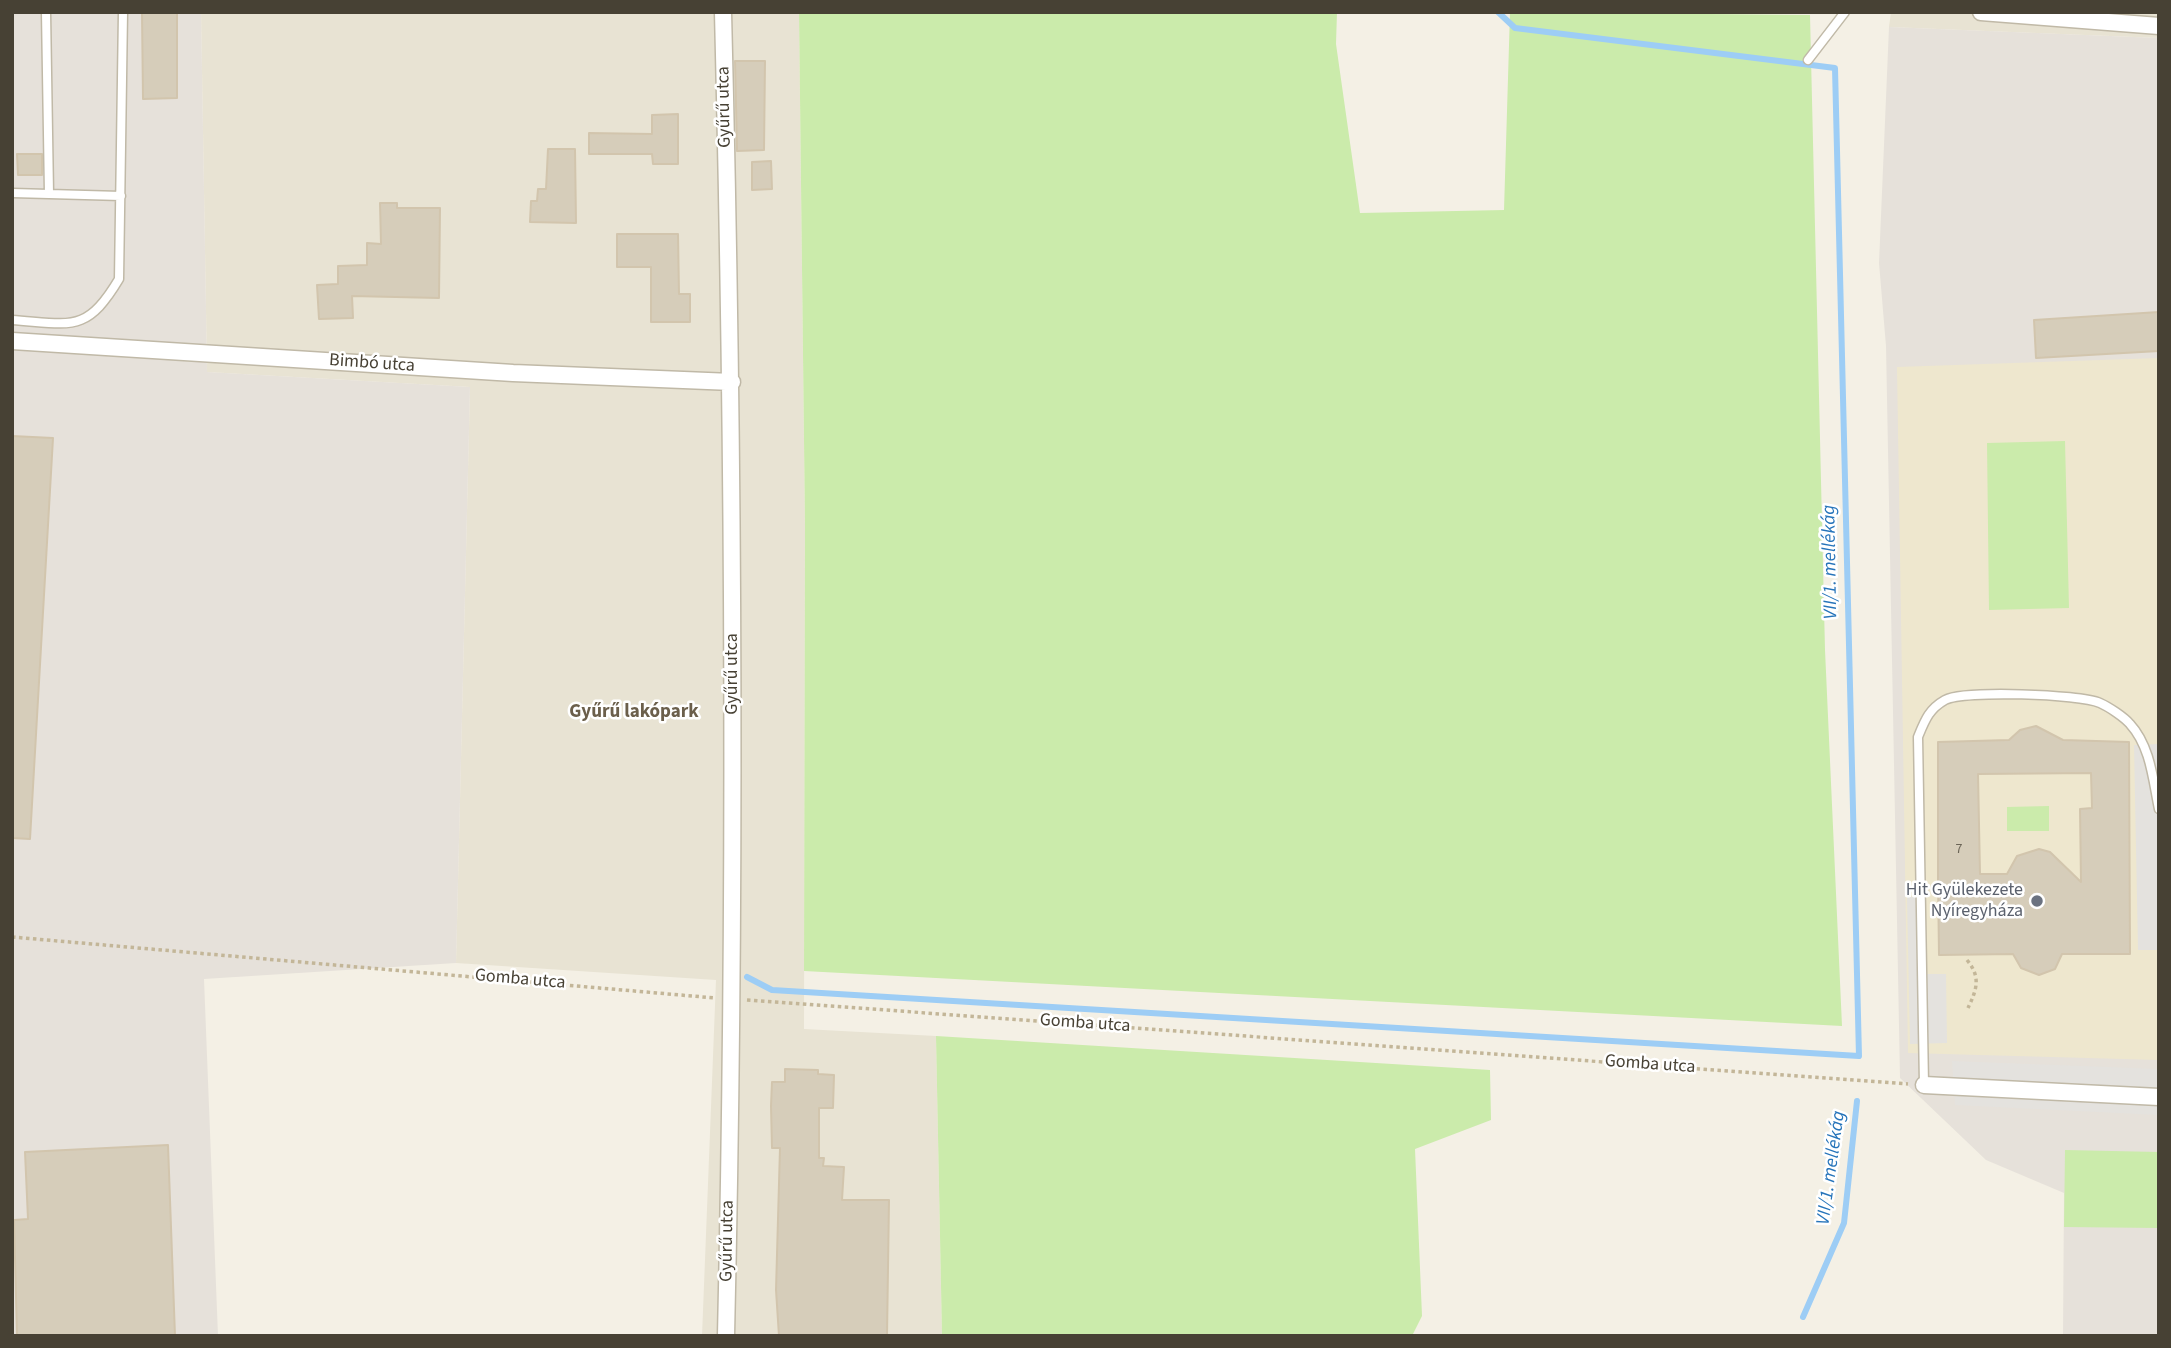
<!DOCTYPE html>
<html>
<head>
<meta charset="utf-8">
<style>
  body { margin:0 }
  #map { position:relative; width:2171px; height:1348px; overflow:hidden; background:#f4f0e5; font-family:"Source Sans 3",sans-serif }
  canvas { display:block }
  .frame { position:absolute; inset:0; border:14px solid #474134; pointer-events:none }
</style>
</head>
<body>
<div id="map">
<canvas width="2171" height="1348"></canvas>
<div class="frame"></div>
</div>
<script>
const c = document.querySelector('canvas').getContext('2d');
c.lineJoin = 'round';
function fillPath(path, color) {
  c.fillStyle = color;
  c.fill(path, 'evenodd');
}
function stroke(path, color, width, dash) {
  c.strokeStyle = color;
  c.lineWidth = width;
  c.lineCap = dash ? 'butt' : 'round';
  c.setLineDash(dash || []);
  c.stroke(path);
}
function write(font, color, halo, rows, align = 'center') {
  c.font = font + ' "Source Sans 3",sans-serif';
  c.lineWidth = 5;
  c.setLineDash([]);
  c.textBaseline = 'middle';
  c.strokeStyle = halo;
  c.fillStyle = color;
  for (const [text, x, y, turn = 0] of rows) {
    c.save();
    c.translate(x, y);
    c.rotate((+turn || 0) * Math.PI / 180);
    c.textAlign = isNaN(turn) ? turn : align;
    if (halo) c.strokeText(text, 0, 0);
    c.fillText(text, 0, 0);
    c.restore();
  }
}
fillPath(new Path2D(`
  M201,12H799L805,526L804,1029L936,1036L942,1336H702L716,980L456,963L470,387L207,372Z
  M1891,12H2159V38L1889,27Z`), '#e8e3d3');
fillPath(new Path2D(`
  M12,12H201L207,372L470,387L456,963L204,979L218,1336H12Z
  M1889,27L2159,38V1336H2063L2064,1193L1986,1160L1900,1078L1886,346L1879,263Z`), '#e6e1da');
fillPath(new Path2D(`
  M2159,358V1060L1908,1053L1897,367Z`), '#eee7ce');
fillPath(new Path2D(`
  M799,12H1337L1336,44L1360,213L1504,210L1510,12L1810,15L1825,650L1842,1026L804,971L805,526Z
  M2065,441L2069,608L1989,610L1987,443Z
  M2049,806V831H2007V807Z
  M936,1036L1490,1070L1491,1120L1415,1149L1422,1316L1412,1336H942Z
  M2065,1150L2159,1152V1228L2064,1227Z`), '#cbebab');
fillPath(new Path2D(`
  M2159,744V950H2138L2134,745Z
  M1907,897H1918L1920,974H1946L1947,1043L1910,1044Z
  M1952,1061L2159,1069V1115L1955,1105Z`), '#e4e2de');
stroke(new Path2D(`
  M747,977L772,990L1859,1056L1835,68L1515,28L1498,12
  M1803,1317L1844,1223L1857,1101`), '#9dcdf5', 6);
const building = new Path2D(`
  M142,12H177V98L143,99Z
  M735,61H765L764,150L737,151Z
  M678,114V164H653L652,154H589V133L652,134V115Z
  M548,149H575L576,223L530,222L531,201H537L538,189H546Z
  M17,154H42V175H18Z
  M771,161L772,189L752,190V162Z
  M380,203H397V208H440L439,298L352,296L353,318L319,319L317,285L338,284V266L367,265V243L381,244Z
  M617,234H678L679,294H690V322H651V267H617Z
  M2159,312V351L2036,358L2034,320Z
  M12,436L53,438L30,839L12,838Z
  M2036,726L2063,740L2129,742L2130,954H2062L2055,969L2039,975L2021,968L2013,954L1939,955L1938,878V742L2009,740L2020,730ZM2091,773L2092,808L2080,809L2081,882L2050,852L2039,849L2017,856L2007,874H1980L1978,774Z
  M785,1069L818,1070V1074L834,1075L833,1108H819V1158H824L823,1166L844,1167L842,1200H889L887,1336H779L776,1290L780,1148H772L771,1106L772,1082H785Z
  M168,1145L175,1336H17L14,1220L28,1219L25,1152Z`);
fillPath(building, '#d6cdba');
stroke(building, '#d2c5ad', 2);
const lane = new Path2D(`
  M46,12L49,194L121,196
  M1808,60L1845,12
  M12,193L49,194
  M12,320C71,324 86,334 119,279L123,12
  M1924,1085L1918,737C1925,720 1929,709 1945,700C1964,690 2079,694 2100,703C2109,707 2124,717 2130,724C2151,747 2153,781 2159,809`);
const street = new Path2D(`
  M723,12C734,454 736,894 726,1336
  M1981,12L2159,26
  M12,341L513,373L732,382
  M1924,1085L2159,1097`);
stroke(lane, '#c0b9a7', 11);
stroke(street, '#c0b9a7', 19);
stroke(new Path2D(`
  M12,937L715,998
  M1967,960C1981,977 1977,989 1968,1008
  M747,1000L1908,1084`), '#c3b698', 3.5, [3.5, 3.5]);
stroke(lane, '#fff', 8);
stroke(street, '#fff', 16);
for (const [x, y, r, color] of [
  [2037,901,7,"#6b7280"]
]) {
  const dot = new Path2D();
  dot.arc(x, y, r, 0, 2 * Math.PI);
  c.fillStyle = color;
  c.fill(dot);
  stroke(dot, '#fff', 2.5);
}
write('14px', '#6b6456', null, [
  ["7",1959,850]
]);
write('18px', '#474134', '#fff', [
  ["Gyűrű utca",725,107,-91],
  ["Bimbó utca",372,364,4],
  ["Gyűrű utca",733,674,-90],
  ["Gomba utca",520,980,5],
  ["Gomba utca",1085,1024,4],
  ["Gomba utca",1650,1065,4],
  ["Gyűrű utca",728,1241,-89]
]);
write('18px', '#5b616d', '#fff', [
  ["Hit Gyülekezete",2023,891],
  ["Nyíregyháza",2023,912]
], 'right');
write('italic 19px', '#2674ba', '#fff', [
  ["VII/1. mellékág",1831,562,-91],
  ["VII/1. mellékág",1832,1168,-82]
]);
write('bold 19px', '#6b5f4b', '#fff', [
  ["Gyűrű lakópark",634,713]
]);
</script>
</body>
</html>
